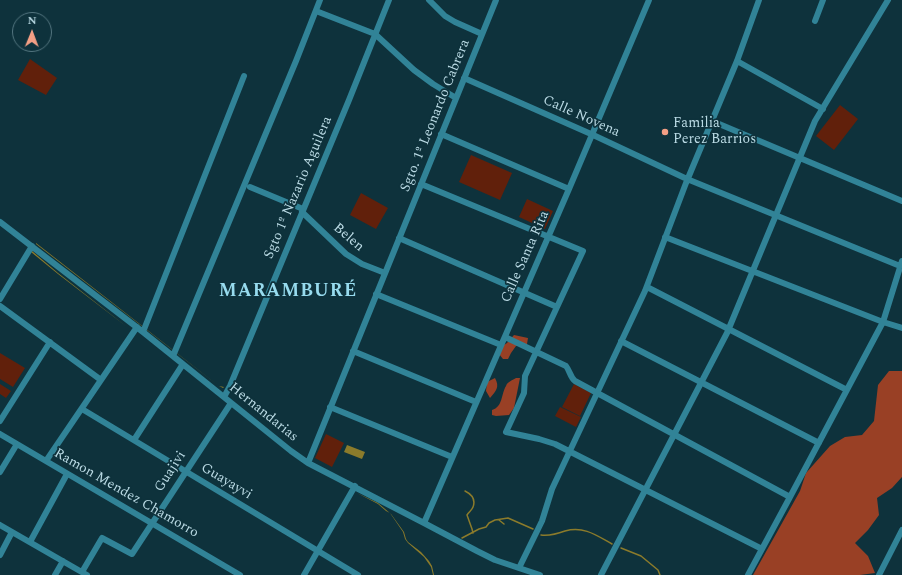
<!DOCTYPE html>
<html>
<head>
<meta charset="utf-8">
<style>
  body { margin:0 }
  #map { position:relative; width:902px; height:575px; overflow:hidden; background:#0e323c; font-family:Spectral,serif }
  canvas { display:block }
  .north { position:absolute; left:12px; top:12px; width:40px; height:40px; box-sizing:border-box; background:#0e323c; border:1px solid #53757f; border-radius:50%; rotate:1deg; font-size:11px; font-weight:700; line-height:16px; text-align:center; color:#badae4 }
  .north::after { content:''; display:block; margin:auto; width:14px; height:18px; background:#f39f85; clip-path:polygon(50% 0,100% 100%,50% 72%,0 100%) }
</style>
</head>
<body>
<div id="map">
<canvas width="902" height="575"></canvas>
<div class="north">N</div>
</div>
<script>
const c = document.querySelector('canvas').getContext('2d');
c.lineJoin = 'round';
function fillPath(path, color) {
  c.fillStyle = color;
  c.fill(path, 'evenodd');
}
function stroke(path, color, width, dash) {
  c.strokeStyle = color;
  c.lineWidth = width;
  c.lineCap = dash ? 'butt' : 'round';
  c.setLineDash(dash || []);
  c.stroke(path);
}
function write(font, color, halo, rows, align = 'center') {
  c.font = font + ' Spectral,serif';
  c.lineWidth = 3.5;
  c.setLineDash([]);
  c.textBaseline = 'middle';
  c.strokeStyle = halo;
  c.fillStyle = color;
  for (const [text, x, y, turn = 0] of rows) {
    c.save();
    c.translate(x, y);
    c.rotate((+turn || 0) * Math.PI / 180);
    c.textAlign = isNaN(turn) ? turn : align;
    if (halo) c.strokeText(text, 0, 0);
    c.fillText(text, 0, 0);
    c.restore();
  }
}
fillPath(new Path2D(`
  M30,59L57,78L46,95L18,80Z
  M840,105L858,119L834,150L816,136Z
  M471,155L512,173L500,200L459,182Z
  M361,193L388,208L376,229L350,215Z
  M527,199L553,211L545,229L519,217Z
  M0,353L25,368L13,387L0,379Z
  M0,384L11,391L6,398L0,394Z
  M574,384L591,393L580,416L562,407Z
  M560,407L581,417L576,427L555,416Z
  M326,434L344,443L332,467L315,458Z`), '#61200b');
fillPath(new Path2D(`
  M514,335L528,338L527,344L523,346H516L511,353L508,359H503L499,354L501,347L507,343Z
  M889,371H902V477L892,488L877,498L879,515L868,530L855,543L868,556L875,573L860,575H753L800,491L806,473L830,446L845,437L862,435L874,421L878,385Z
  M495,378C500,387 496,391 490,398L486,391L487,382Z
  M516,378H520L514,408L509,415L496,416L492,415V410C503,407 501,394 506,386C507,382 513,380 516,378Z`), '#994025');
fillPath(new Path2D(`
  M36,243L219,386L224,387L223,388L219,386L36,244Z
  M32,251L58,273L127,327L58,274L31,252Z
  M347,445L365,452L362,459L344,452Z
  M357,493L378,503L391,514L404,532L406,539L408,542L421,552L429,561L432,566L434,575H433L431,567L424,557L408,543L405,539L403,532L390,513L386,511L378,504Z`), '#8b7b2b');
stroke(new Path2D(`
  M465,491C471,494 476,499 473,507C472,510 469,512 467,515L472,529L473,533
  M499,520L504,524
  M541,535C550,536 557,534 565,531C584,526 596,535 612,544
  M462,538L479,529L486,527L489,523L495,520L508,518L533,529
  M621,548L641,556L658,570L660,575`), '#8b7b2b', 1.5);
stroke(new Path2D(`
  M429,0L445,16L455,22L482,34
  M316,11L375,34L414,70L433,84L456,98
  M815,21L823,0
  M737,61L823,109
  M464,78L591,134L687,179L900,266
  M712,121L902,201
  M441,134L569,189
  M421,184L583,251L525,376L524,393L506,432L539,439L555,444L762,549
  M250,187L303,209
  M302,212L346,254L362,264L385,273
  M0,222L143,332L291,451L308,463L424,523L477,551L495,560L540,575
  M665,237L883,322L902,328
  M399,238L557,307
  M647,287L847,390
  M376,294L501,345
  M0,299L32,246
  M0,306L101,380
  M143,332L244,76
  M505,337L566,366C570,371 570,377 575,381L790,497
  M621,341L819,443
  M353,351L476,402
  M173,356L296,61L320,0
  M224,397L230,386L349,100L389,0
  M330,407L452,457
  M82,409L358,575
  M0,421L50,342
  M0,434L240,575
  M134,440L183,364
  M46,461L137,327
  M308,463L496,0
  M0,472L17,444
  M424,523L569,189L649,0
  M0,525L87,575
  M30,542L67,474
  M0,555L12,532
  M519,568L542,521L552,489L645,291L686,183L737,61L759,0
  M82,572L102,538L132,554L231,403
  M55,575L63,561
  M304,575L355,486
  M601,575L727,333L815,121L888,0
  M748,575L790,497L883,322L902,261
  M879,575L902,530`), '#318397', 6);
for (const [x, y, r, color] of [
  [665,132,4,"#f39f85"]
]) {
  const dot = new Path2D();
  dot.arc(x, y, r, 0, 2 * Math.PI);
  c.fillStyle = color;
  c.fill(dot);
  stroke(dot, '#0e323c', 1.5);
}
write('14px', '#badae4', '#0e323c', [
  ["Sgto. 1º Leonardo Cabrera",436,116,-68],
  ["Calle Novena",581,117,24],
  ["Sgto 1º Nazario Aguilera",299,188,-67],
  ["Belen",348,238,40],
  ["Calle Santa Rita",526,257,-66],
  ["Hernandarias",263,413,39],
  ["Guajivi",171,472,-57],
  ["Guayayvi",226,482,31],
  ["Ramon Mendez Chamorro",126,494,30]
]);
write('14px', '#badae4', '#0e323c', [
  ["Familia",673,124],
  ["Perez Barrios",673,140]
], 'left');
c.letterSpacing = '1px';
write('bold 18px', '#97dbee', '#0e323c', [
  ["MARAMBURÉ",288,292]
]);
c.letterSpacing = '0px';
</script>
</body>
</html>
